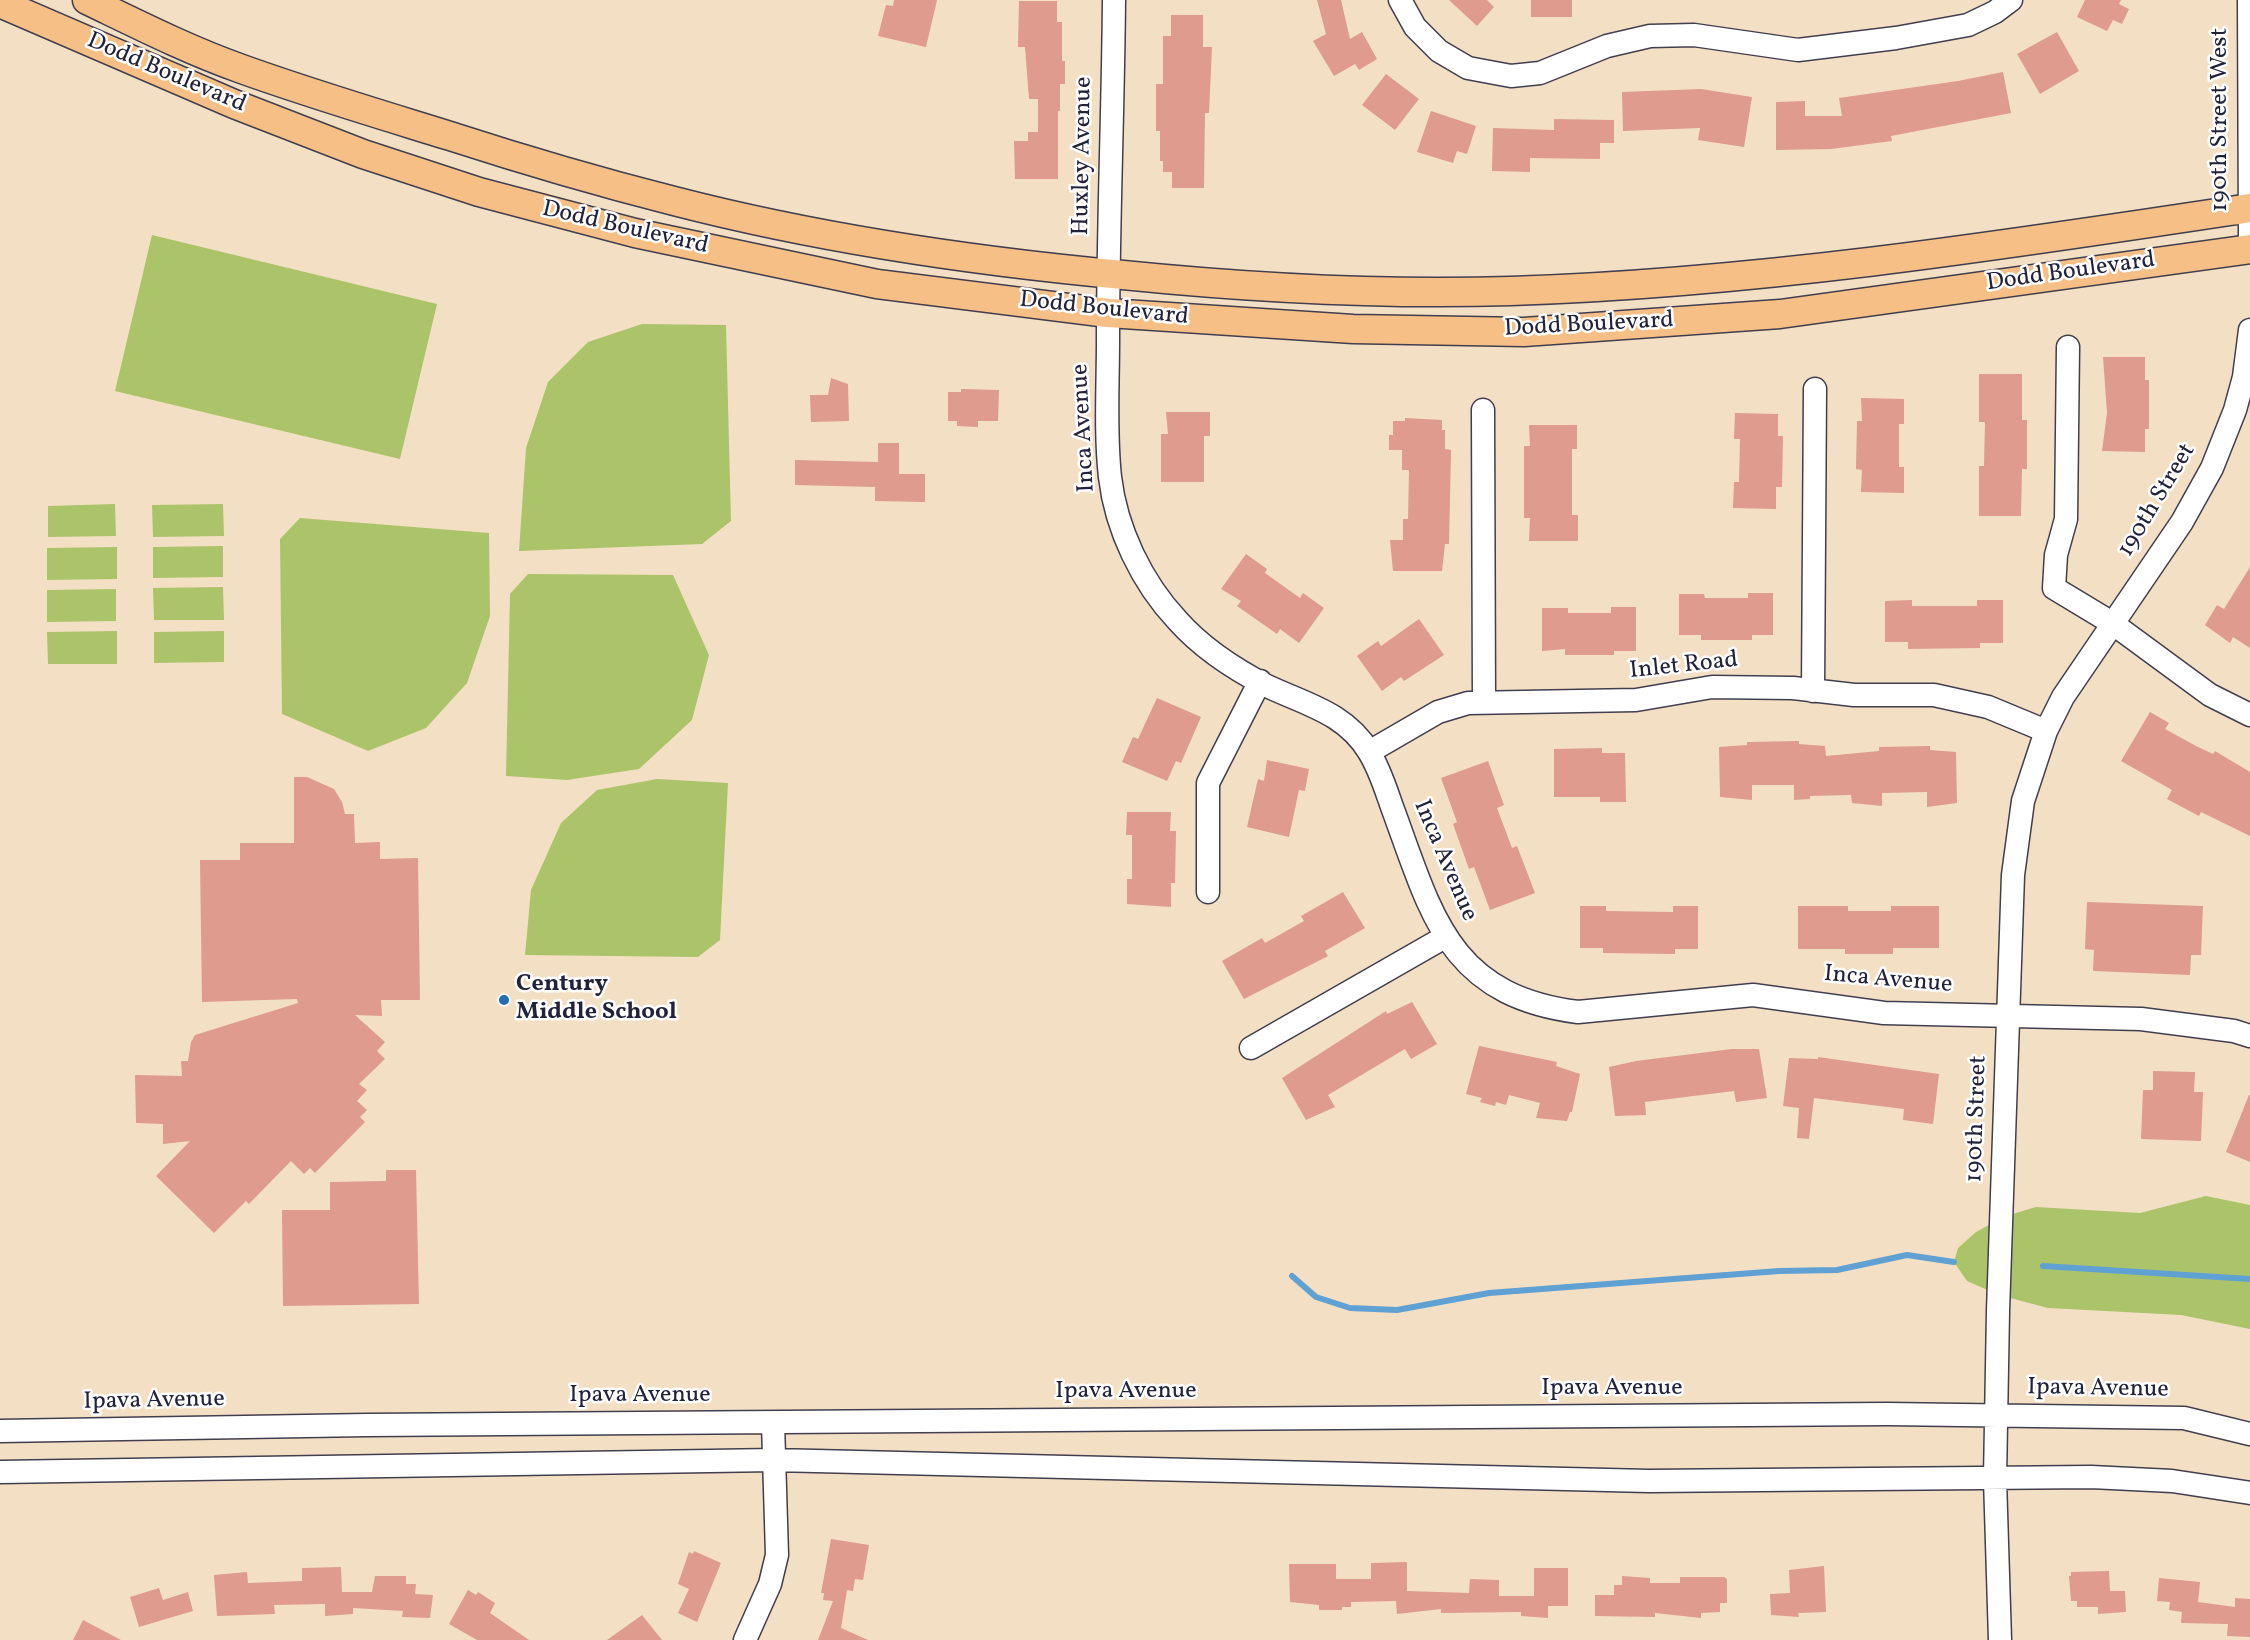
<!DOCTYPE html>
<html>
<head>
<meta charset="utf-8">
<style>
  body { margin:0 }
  canvas { display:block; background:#f3dfc3 }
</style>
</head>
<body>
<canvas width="2250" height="1640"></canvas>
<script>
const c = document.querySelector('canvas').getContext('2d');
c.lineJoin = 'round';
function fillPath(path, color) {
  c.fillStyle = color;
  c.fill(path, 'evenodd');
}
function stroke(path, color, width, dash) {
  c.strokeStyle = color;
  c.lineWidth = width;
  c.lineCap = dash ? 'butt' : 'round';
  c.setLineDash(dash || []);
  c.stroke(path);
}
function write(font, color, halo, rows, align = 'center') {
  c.font = font + ' Vollkorn,serif';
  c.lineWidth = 5;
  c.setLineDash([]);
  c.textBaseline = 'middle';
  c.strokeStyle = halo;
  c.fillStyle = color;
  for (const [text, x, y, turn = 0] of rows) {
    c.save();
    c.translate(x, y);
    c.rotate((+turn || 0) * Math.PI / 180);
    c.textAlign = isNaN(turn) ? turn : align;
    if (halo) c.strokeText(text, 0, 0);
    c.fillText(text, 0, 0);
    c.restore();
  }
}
fillPath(new Path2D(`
  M152,235L437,304L400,459L115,391Z
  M642,324L726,325L731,521L702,544L519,551L526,448L548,382L588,342Z
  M115,504L116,536L48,537V506Z
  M223,504L224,536L153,537L152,505Z
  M300,518L489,533L490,616L467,683L426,728L368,751L282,714L280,539Z
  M223,546V577L153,578V547Z
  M117,547V579L47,580V548Z
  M528,574L673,575L709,655L692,720L639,769L567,780L506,776L510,594Z
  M223,587L224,620H154L153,588Z
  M116,589V621L47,622V590Z
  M117,631V664H48L47,632Z
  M224,631V662L154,663V632Z
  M657,779L728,783L720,940L698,957L525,955L531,890L561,823L597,790Z
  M2206,1196L2250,1205V1329L2181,1315L2048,1308L1999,1295L1967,1281L1954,1262L1958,1248L1976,1232L2006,1216L2036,1207L2140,1213Z`), '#acc469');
stroke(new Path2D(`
  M2043,1266L2250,1279
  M1292,1276L1316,1297L1350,1308L1397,1310L1489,1293L1779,1271L1837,1270L1907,1255L1954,1262`), '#60a1d4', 6);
fillPath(new Path2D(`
  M894,0H937L926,47L878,36L886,5L893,6Z
  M1317,0H1341L1350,39L1362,32L1377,59L1359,70L1355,64L1334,76L1313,41L1326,34Z
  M1449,0H1487L1494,7L1477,26Z
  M1531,0H1572V17H1531Z
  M2085,0H2121L2119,4L2129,9L2122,24L2113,20L2107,31L2077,17Z
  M1019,1H1057V22H1062V61H1065V84H1060V111H1058V179H1015L1014,141H1028V132H1038V99H1029L1025,47H1018Z
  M1171,15H1203V47H1212L1209,113H1205L1204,188H1172V172H1163V161H1160V131H1156V84H1163V36H1171Z
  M2057,32L2079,71L2040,94L2017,54Z
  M2003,72L2011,113L1891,136L1892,141L1831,149L1776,150V102L1805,101V116H1842L1839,98L1958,81Z
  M1386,74L1419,99L1395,130L1362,105Z
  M1701,89L1752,97L1744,147L1698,140L1700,128L1623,131L1622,92Z
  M1431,111L1476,126L1467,154L1457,151L1453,163L1417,152Z
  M1554,119L1614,120V143H1600V159L1530,158V172L1492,171L1493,128L1554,130Z
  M2103,357H2145V380H2149V429H2145V452L2102,451L2107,413Z
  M1979,374H2022V420H2027V469H2022L2021,516H1979V466H1984L1985,422H1979Z
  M831,378L848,384L849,421L811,422L810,395H828Z
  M961,389L999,390L998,421H978V427L957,426V421H948V392H961Z
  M1861,398L1904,399V424H1899V467H1904V493L1861,492L1862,470L1856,469L1857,421H1862Z
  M1166,412H1210V436H1204V482H1161V434H1168Z
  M1735,413L1778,414V436H1783L1782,487H1776V509L1733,508L1734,482H1739L1740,439H1734Z
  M1405,418L1442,420V430H1445V449L1451,450L1449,544H1445L1442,571H1393L1390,540H1403V519H1408L1409,470H1402V450H1389V435H1393V421H1405Z
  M1529,425H1577V449H1572V515H1578V541H1529L1530,518H1524V446H1530Z
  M878,443H899V474H925V502L875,501V487L795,485V460L878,462Z
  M1246,554L1267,569L1265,573L1300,598L1303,593L1324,608L1299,643L1280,629L1277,634L1237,606L1241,601L1221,589Z
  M2250,567V648L2233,637L2230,643L2205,625L2217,605L2224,609Z
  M1748,593H1773V635H1752V640H1701V635H1679V594H1704L1705,598H1748Z
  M1912,600V606H1977V600H2003V643H1980V648L1908,649V642H1885V601Z
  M1611,607H1636V651H1614V655H1565V649L1542,651V608H1568V613H1611Z
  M1419,619L1444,655L1404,681L1401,677L1382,691L1357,656L1378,641L1381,646Z
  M1157,698L1201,717L1181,763L1176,761L1167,781L1122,762L1133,737L1138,739Z
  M2150,712L2169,723L2165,729L2196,746L2213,754L2215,751L2250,772V836L2201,812L2199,816L2167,799L2172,790L2121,761Z
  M1799,741V744L1825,746L1826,756L1879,751V747L1930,746V750L1956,752L1957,803L1927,807V792L1882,793V806L1852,803L1851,795L1810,796V799L1794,800V785H1752V800L1720,797L1719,747L1747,745V742Z
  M1602,748V753H1625L1626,802H1600V797H1554V749Z
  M1267,760L1309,769L1305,791L1299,790L1289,837L1247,827L1258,779L1264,781Z
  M1488,761L1504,805L1497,808L1512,848L1517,846L1535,893L1490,910L1474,867L1469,869L1453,824L1457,822L1441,778Z
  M294,777H307L334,789L342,802L345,814H354L355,843L380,842V859L418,858L420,1000H381L382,1016L355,1015L385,1042L377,1051L385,1059L359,1084L367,1090L357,1101L367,1110L360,1117L365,1122L315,1173L310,1168L304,1174L291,1161L249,1204L246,1201L214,1233L156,1176L190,1141L163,1144V1124L136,1123L135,1075L182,1076L181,1061H188L191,1042L195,1035L298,1003L297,999L202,1002L200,860H240V843H294Z
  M1127,812H1171L1170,831H1176L1175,883H1171V907L1127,904V879H1132V835H1126Z
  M1343,892L1365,928L1325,951L1328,956L1244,999L1222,961L1262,938L1265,943L1304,921L1301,916Z
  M2087,902L2203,906L2201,955H2191L2190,975L2093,971L2094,950L2085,949Z
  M1580,906H1606V911L1673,912V906H1698V949H1675V954L1603,953V948H1580Z
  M1798,906H1848V911H1891V906H1939V948H1893V954H1845V949H1798Z
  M1412,1002L1437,1044L1411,1059L1405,1049L1328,1095L1335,1107L1306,1120L1282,1078L1386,1011L1387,1014Z
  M1479,1046L1557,1062L1556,1066L1580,1074L1572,1112H1570L1567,1121L1536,1118L1540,1103L1509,1095L1506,1105L1496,1102L1495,1106L1480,1102L1482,1098L1466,1094Z
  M1732,1049H1759L1767,1098L1736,1102L1734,1091L1645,1102L1646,1115L1615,1116L1609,1067L1636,1061Z
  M1818,1057L1939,1074L1933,1124L1903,1120L1904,1109L1814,1098L1809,1139L1797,1138L1799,1108L1783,1106L1789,1058L1818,1059Z
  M2153,1071L2195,1072L2194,1092H2203L2201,1141L2141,1139L2143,1090H2153Z
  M2249,1095H2250V1162L2226,1152Z
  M386,1170H416L419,1304L283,1306L282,1210H330V1182L386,1181Z
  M831,1539L869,1545L863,1580L855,1579L853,1591L847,1590L841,1628L868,1640H818L833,1601L823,1600L824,1593H821Z
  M694,1551L721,1563L697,1622L678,1613L689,1589L678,1584L689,1552L693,1554Z
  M1407,1562V1591L1469,1593L1470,1579L1499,1580V1596H1534V1568H1568V1606H1548V1618L1521,1616V1612L1441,1613V1609L1397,1614L1396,1601L1351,1602V1607H1342V1610H1319V1605L1290,1602L1289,1564H1336V1579H1371V1563Z
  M1824,1566L1826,1612L1798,1613L1799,1617L1771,1615L1770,1594L1790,1593L1789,1570Z
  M341,1567L342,1592H372L375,1576H406V1584H416L415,1594L433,1595L430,1618L402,1617L403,1611L353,1608V1614L325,1616V1604L274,1605L275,1614L217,1616L214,1575L247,1572L248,1583L302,1581V1568Z
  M2109,1571L2110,1591H2125L2126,1612L2098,1614V1607H2077V1601H2071L2069,1576H2071V1572Z
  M1622,1576L1650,1578V1583H1680V1577H1724L1727,1579V1603H1720V1612L1701,1613V1618L1655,1613V1617L1595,1616V1595H1614V1585H1622Z
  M2159,1578L2200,1582L2198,1602L2235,1607V1598L2250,1599V1637L2227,1636L2228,1624L2181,1623L2182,1612L2169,1610L2170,1602L2157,1601Z
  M159,1588L163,1600L188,1592L193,1611L139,1627L130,1597Z
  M468,1590L476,1595L478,1592L495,1603L490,1613L529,1640H477L449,1624Z
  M642,1615L662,1640H607Z
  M83,1620L121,1640H73Z`), '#de9b8e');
const minor = new Path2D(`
  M1114,0C1113,114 1108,227 1108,341C1108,386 1105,432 1110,477C1116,529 1142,583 1178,621C1203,649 1234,669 1267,686C1305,704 1346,713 1369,752C1381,771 1387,794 1395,815C1433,920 1452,996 1578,1012L1753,995L1884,1013L2141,1019L2234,1031L2250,1036
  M1400,0L1415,27L1439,51L1468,68L1511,76L1540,73L1607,46L1650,36L1694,35L1798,50L1896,38L1968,25L1995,12L2011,0
  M2249,0L2250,240
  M2068,347L2066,519L2056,555L2054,588L2112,623L2210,695L2250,715
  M1483,410L1484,702
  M1813,691L1815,389
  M1369,752L1438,712L1468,703L1636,700L1712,687L1793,688L1854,695H1934L1988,707L2046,731
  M1208,892V783L1260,681
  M1251,1048L1445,937
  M0,1431L367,1425L1887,1414L2184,1418L2250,1434
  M0,1472L774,1460L1649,1481L2091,1477L2172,1481L2250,1493
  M745,1640L770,1584L777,1555L773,1423
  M2000,1640L1995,1479L1998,1311L2013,875L2023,801L2046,731L2063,697L2182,522L2212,468L2235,410L2244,377L2250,330`);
const major = new Path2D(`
  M87,0C137,24 186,49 239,68C308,93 379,114 450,136C524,160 599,182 674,201C821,239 972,261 1123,275C1252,288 1382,295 1511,291C1759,283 2005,245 2250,208
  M0,3L234,104L363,154L479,192L635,233L877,284L1108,313L1353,329L1524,332L1780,314L2250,249`);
stroke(minor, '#413e4f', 25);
stroke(major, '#413e4f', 31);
stroke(minor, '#fff', 22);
stroke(major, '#f5bf86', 28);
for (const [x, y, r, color] of [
  [504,1000,6,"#1f6fb2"]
]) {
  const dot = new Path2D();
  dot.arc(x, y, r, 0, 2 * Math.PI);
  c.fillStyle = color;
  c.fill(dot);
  stroke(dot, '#fff', 2);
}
write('24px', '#22223b', '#fff', [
  ["Dodd Boulevard",166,74,23],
  ["190th Street West",2222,120,-90],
  ["Huxley Avenue",1084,156,-89],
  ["Dodd Boulevard",625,229,13],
  ["Dodd Boulevard",2071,273,-8],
  ["Dodd Boulevard",1104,310,6],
  ["Dodd Boulevard",1589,326,-3],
  ["Inca Avenue",1085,428,-93],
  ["190th Street",2158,501,-59],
  ["Inlet Road",1684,667,-6],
  ["Inca Avenue",1444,861,67],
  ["Inca Avenue",1888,981,5],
  ["190th Street",1978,1119,-88],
  ["Ipava Avenue",1612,1390],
  ["Ipava Avenue",2098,1390,1],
  ["Ipava Avenue",1126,1393],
  ["Ipava Avenue",640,1397],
  ["Ipava Avenue",154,1402,-1]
]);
write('bold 24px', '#22223b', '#fff', [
  ["Century",516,986],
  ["Middle School",516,1014]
], 'left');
</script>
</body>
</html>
